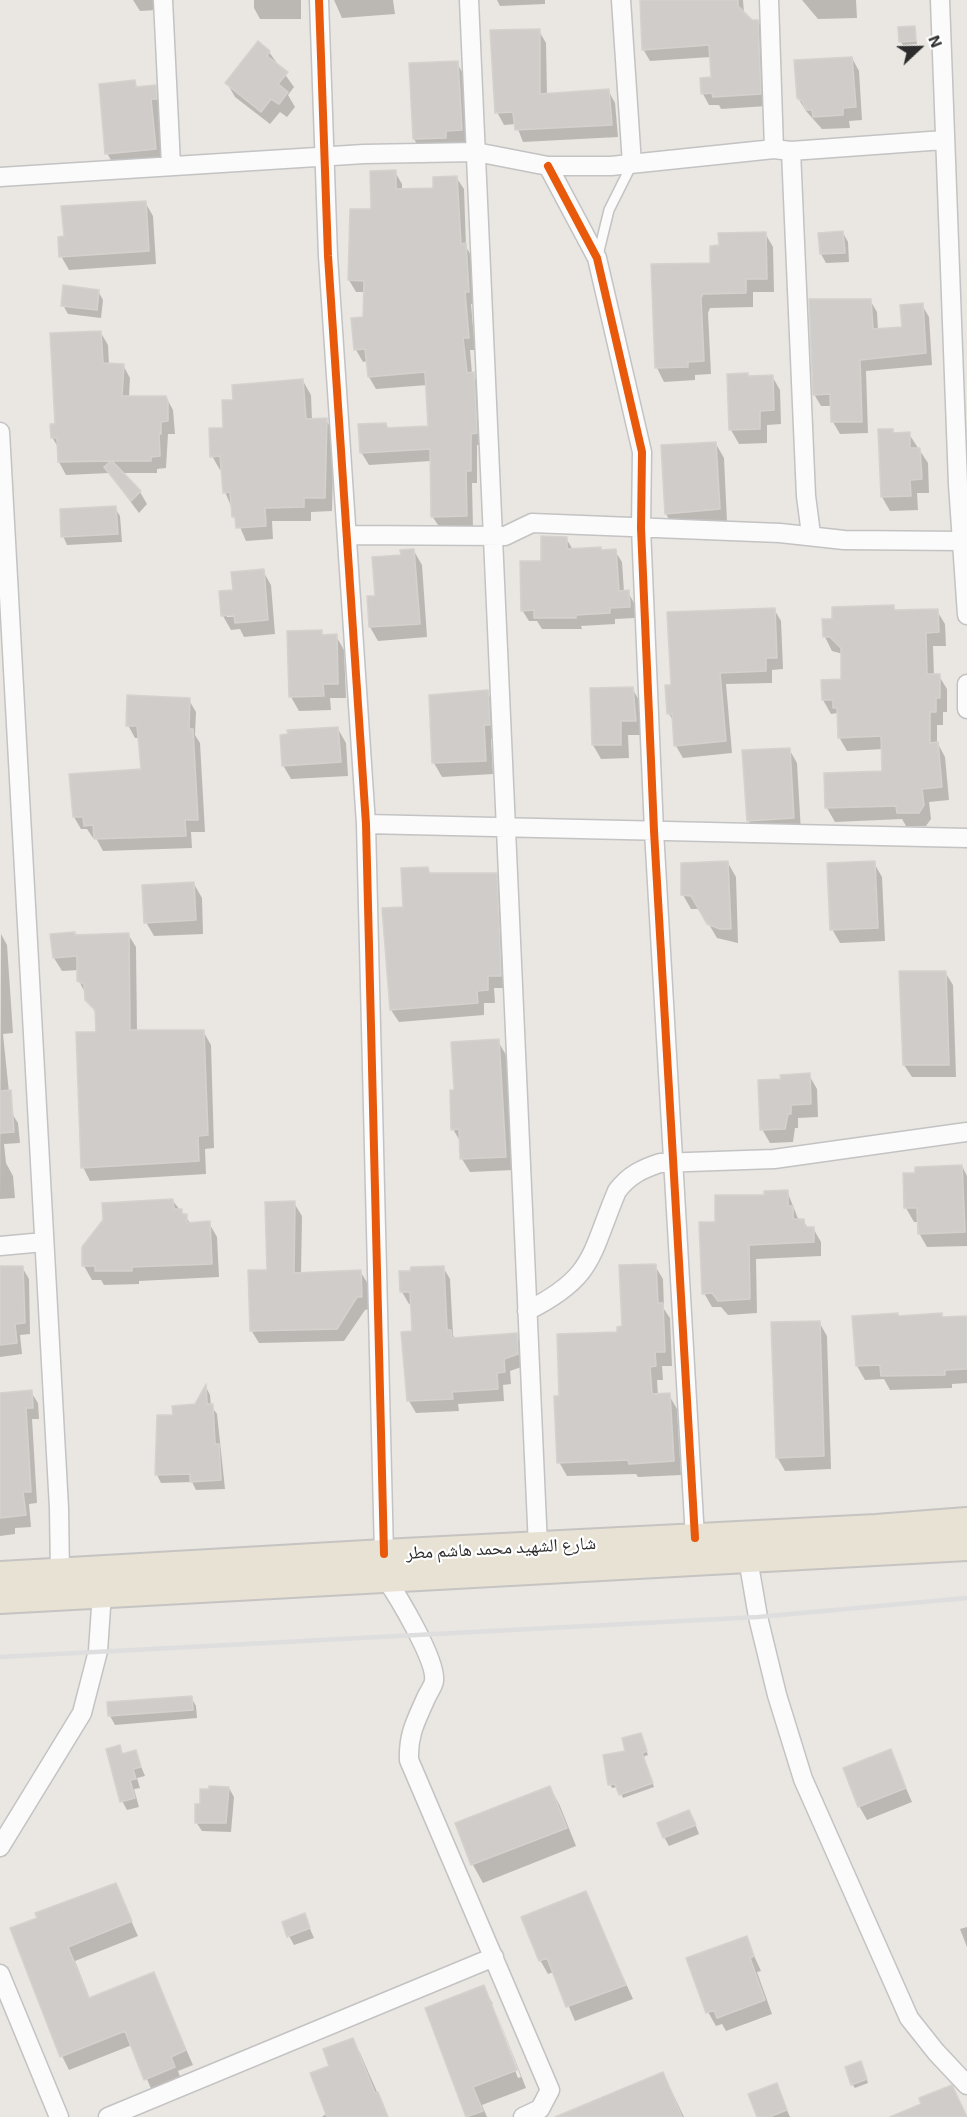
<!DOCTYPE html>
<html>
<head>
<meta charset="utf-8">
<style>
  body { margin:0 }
  #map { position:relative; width:967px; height:2117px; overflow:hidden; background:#eae6e2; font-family:"Exo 2",sans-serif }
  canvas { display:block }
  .north { position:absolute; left:889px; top:18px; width:60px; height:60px; -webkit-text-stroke:4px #fff; paint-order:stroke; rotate:68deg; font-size:16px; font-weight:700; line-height:24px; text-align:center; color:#2c2c2c }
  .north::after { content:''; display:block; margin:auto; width:21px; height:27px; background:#2c2c2c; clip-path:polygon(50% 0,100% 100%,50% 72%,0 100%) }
</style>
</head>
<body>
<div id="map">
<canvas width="967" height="2117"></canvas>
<div class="north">N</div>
</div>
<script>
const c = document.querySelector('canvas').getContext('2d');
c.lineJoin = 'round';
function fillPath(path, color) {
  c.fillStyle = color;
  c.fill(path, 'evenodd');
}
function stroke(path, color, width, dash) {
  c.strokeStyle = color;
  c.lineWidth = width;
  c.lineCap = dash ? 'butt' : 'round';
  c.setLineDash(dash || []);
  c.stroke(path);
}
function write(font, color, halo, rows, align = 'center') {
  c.font = font + ' "Exo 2","Noto Naskh Arabic",sans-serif';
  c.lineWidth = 4.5;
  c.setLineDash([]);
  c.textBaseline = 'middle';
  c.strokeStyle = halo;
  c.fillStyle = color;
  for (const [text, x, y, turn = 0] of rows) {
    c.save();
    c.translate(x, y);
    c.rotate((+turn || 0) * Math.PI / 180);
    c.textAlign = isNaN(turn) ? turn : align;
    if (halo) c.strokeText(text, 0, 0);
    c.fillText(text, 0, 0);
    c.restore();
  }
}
fillPath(new Path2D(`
  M133,0H155L156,10L140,11Z
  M254,0H307H301V19H260L254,8Z
  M334,0H393L395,14L342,18Z
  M497,0H545V4L500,6Z
  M641,0H743L744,13L752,22L758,21L764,33L767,106L721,109L719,105H709L703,94L713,79L711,57L650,61L643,49Z
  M802,0H856L857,18L818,19Z
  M914,28L917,44L903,45L900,41Z
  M539,31L546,43L547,95L608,90L615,103L618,137L523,142L516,124L504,125L497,112Z
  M269,52L294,87L288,95L295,107L287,117L280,112L270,124L235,97L227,83Z
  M852,58L859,71L862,120L849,121L850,128L822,129L806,111L798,98Z
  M457,63L465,77L469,143L422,153L414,139Z
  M134,82L138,88L155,86L163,100V112H158L163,162L115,167L107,153Z
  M395,172L402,184V190L435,189L456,177L464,189L466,247L472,257L475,304H471L475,350H470L472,374L480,386L483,445H477V483H472L473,528H440L432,516L431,461L369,465L361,452L386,424L389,429L429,427L427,385L376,389L369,377L368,361L363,362L356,350L365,318V292H356L349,280L372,210Z
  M145,202L153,216L156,264L69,270L61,256Z
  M765,233L773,247L774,292H753V307L710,308L708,313L711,374L695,375V380L664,382L657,368L712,264Z
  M843,233L848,242L849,262L826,263L821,254Z
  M98,291L103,300L101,318L68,314L63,305Z
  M870,300L877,312L878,330L903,329L922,305L929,317L932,365L866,371L868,433L840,434L833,422L832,406H821L814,394Z
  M101,333L108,345L109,365H123L130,378L129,397H166L173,410L175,434H168L166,468L157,469V473H122L140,492L147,504L139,513L109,473L66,475L59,462V449L52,437Z
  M772,376L780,390L781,424L767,425V443L739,444L731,430L748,377Z
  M303,381L311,395L312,420H326L334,433L332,511L311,512V521H272L273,539L246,541L225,492L223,470H220L212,456L235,401Z
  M892,430L894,434H909L928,463L929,493H917L918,510L890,511L882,497Z
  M716,444L724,458L727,522L674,527L666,514Z
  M115,508L120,516L122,542L67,545L63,536Z
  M566,538L573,550L615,551L622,562L624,592H628L634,603L635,618L615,619V624L581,626L582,629H542L537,621H529L522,610L542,563Z
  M414,551L422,565L427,637L378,641L370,627L376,597Z
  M263,571L271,585L275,634L244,637L240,629L231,630L223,616L221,593L235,591ZM241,613V616L227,617V614Z
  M893,606L896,611H937L945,624L946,646H933L934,676H939L947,689V712H943V725H937V742L945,757L949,800L929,802L931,819L926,826H906L902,819L835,822L827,808L826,775L884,772L883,749L847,751L839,737L838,713L831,714L823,700L842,680L843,654L832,651L825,637L834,620Z
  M774,609L781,621L783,669L772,670V683L726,684L732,753L683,758L676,746L674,722L669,714L672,687Z
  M321,632L323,636H336L344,650L346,698H330L331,710L299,711L291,697Z
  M632,688L640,702L643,735H628L629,758L601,759L593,745Z
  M487,692L495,706L497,738L491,739L493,774L442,777L434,763L430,696Z
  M189,700L196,712L195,735L200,743L205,832H191L192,848L103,851L96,838H93L87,829H81L74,817L142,770L140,738H135L128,725Z
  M338,729L346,743L348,776L291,779L283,765Z
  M789,749L797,763L801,832L756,834L748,820Z
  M728,863L736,877L738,943L717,938L700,909H691L683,895Z
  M874,863L882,877L885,941L840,943L832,929Z
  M427,868L431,874H496L503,887L508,988H494L495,1003H484V1015L399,1022L391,1010L405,908Z
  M194,884L202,898L203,934L154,936L146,922Z
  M1,934L7,945L13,1033L3,1034L11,1112L18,1123L20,1143L4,1144L6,1163L13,1176L15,1198L0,1199Z
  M128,934L136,947L137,1032L203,1031L211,1045L214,1148L205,1149L206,1174L90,1181L83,1167L97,1016L79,981V970L62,971L54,958L52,935Z
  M945,972L953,985L956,1077H912L904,1065Z
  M498,1041L506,1055L513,1170L470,1172L462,1159L461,1143L453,1129L455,1092Z
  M809,1075L817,1089L818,1117L798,1118V1128H795L793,1142L770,1143L762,1129L782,1080Z
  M962,1166L967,1176V1246L927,1247L919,1233V1222H914L906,1208Z
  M787,1191L799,1221H803L808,1228H813L821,1242V1256L756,1259L757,1313L728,1315L721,1307H712L704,1293L716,1223Z
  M173,1201L191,1224L209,1223L217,1237L219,1277L139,1281V1284L104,1285L101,1280H92L84,1266Z
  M294,1203L302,1216L301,1274L360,1271L368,1284L369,1309L365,1310L344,1341L259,1343L251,1330L268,1271Z
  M655,1266L663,1279L664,1309L670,1318L672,1366H662L663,1380H657L658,1396L669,1395L677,1409L681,1475L638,1477L636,1474L567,1476L559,1462L561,1397L623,1328Z
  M22,1267L29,1279L30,1334L20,1335L22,1354L0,1357V1268Z
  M443,1267L450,1279L453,1335L455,1339L516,1335L523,1347L524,1366L510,1371L511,1384L503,1385L504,1401L458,1404L459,1411L416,1413L409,1401L413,1333L412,1304H409L402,1292Z
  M897,1314L899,1317H967V1383L952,1384V1388L890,1390L884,1379L865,1380L857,1366L854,1317Z
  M819,1322L827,1336L831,1469L785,1471L777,1457Z
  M206,1387L210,1395L211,1406L217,1414L225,1489L196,1490L192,1482L161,1483L157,1475L174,1417L196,1405Z
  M31,1392L38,1403L39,1419H32L37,1503L29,1504L31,1527L15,1528V1534L0,1536V1395Z
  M191,1697L196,1706L197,1718L115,1725L110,1716Z
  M642,1739L648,1755L643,1757L654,1787L623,1798L618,1787L612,1788L610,1784L627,1753Z
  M119,1747L124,1755L135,1752L145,1776L137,1778L140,1788L134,1789L139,1807L127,1810L122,1801Z
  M890,1751L912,1802L867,1820L859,1806Z
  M550,1787L560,1806L576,1846L483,1883L473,1865L457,1824Z
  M229,1788L234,1797L231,1832L202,1831L196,1822L201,1806Z
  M694,1821L699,1834L669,1846L664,1837Z
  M115,1885L138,1936L75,1961L90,1999L153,1974L193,2065L178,2071L182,2082L153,2093L132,2045L69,2070L62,2056L12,1929Z
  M585,1893L633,1999L575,2021L554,1972L548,1974L540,1960Z
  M304,1915L314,1938L294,1945L289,1936Z
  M967,1927V1947L960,1929Z
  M746,1938L761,1971L757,1972L772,2014L726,2031L722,2024L716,2026L708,2012Z
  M483,1987L493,2004L526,2088L482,2105L487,2117H467L457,2093ZM489,2004H493L521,2077L518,2078Z
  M352,2039L360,2053L388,2117H322L327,2113L331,2066Z
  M863,2067L868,2083L855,2088L852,2084Z
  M663,2073L684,2117H578Z
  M776,2085L790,2117H758Z
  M954,2090L967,2117H890Z`), '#0003');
const building = new Path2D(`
  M640,0H738V6L752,20H758L761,94L713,97L712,93L701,94L700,78L711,77L709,45L642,50Z
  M915,26L916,41L899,42L898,27Z
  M540,29V94L609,89L612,125L515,130L513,112L495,113L490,30Z
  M258,41L270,51L267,56L288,72L278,84L288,92L279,104L271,99L261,112L225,83Z
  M852,57L856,107L843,108V115L813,117L812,110H806L802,101L797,98L794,60Z
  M458,61L462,130L446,131V138L413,139L409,63Z
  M135,80L136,87L156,85L157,99H151L156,149L105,154L99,84Z
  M396,170V189L433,188V177L457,176L461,244L466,243L469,292H465L469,338H463L467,373L474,372L477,433L471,434V471H466L467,516L431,517L430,449L360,453L358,424L386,423L387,428L428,426L425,372L368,377L365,349L354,350L351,318L363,317L364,281L348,280L350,209H371L370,171Z
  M146,201L149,251L59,257L58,237L64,236L61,206Z
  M843,231L845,253L820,254L818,233Z
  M766,232L767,279H746V293L703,294L701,298L704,361L688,362V367L655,368L651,264L710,263V246L719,245L718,233Z
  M63,285L99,290L97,310L61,306Z
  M809,299H871L873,329L902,327L900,305L923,303L926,353L860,360L862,422H831L830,394L813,395Z
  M101,331L103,363L124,364L122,396H166L168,402V421L161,422V434H159L160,456L151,457V461H112L141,491L131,501L104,467L111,461L58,462L57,438H51L50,424H55L50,333Z
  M748,373V376L773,375L774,410L760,411V429L729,430L727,374Z
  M303,379L306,419L327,418L325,498H304V507L265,508L266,526L236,528L235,517H232L230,492L223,493L220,456L210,457L209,428H223L222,400H233L232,385Z
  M878,429H893V433L910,432V448H920L922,479L910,480L911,496L881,497Z
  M716,442L720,509L665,514L661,445Z
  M116,506L118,534L61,537L60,509Z
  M541,536L567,537V549L601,547V550L616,549L619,591L629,590L630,607L610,608V613L576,615V618H534V610L521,611L520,561H541Z
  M414,549L420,624L369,627L367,596H375L372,557L401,555L400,550Z
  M264,569L268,620L235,623L234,615L221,616L219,591L233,590L231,572Z
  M894,605V610L938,609L939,632L926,633L927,674H940V698H936V712H930V743L938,742L942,787L922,789L924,805L919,813H897L896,806L825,808L824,773L882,771L881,736L838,738L837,708H833V700H822L821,680L841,679V648L830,637H823L822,619H832V607Z
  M775,608L777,658H766V671L720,673L726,741L674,746L672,714H667L665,685H671L667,612Z
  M322,630V635L337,634L338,684H323L324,696L289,697L287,631Z
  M633,687L636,721H621V745H592L590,688Z
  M488,690L490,725H484L486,761L432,763L429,695Z
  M127,695L190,698L189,729H193L198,820H185L186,836L94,839L93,825L84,826L83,817H73L69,774L141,769L137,726H126Z
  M338,727L341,762L282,766L280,735L288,734L287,730Z
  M790,748L794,818L747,821L742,750Z
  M728,861L731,929H720L707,924L691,896L681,895V863Z
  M875,861L878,928L830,930L827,863Z
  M428,867L429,873H497L501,976H488V990L477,991L478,1003L390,1010L382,908L403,907L401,868Z
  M194,882L196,920L144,923L142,885Z
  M75,932V935L129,933L130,1030H204L208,1135L198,1136L199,1161L81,1168L76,1032H96L95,1010L85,1000L84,984L77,981V956L53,958L50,934Z
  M899,971H946L949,1065H903Z
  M499,1039L506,1157L460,1159L459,1129L451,1130L450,1090H454L451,1042Z
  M810,1073L811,1104L791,1105V1114H788L785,1129L760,1130L758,1080L781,1079L780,1075Z
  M11,1090L14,1132L0,1133V1091Z
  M962,1165L965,1232L918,1234L917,1208H904L903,1173H915V1167Z
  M788,1190V1206H793V1219H804L805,1227H814V1242L749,1245L750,1299L718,1301L712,1293L702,1294L699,1222H715V1195H764V1191Z
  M173,1199L174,1209H182V1214H187V1223L210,1221L212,1264L132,1267V1271H95V1266H82V1247L103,1220L102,1203Z
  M295,1201L294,1273L361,1270L362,1297H357L337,1329L250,1331L248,1270H267L265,1202Z
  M656,1264L658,1303H663L665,1352H655L656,1366L650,1367L652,1394L670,1393L674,1461L629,1464L628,1460L557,1463L554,1396H559L557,1334L617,1332V1327L622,1326L619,1265Z
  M0,1266H23L25,1323L15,1324L17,1343L0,1345Z
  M444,1266L447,1330H451L452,1338L517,1333L518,1354L504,1359L505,1372L497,1373L498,1389L452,1392L453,1399L407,1401L401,1332L412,1331L410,1292H400L399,1271H410L411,1267Z
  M898,1313V1316L942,1313V1317L967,1316V1369L945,1370V1375L881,1376L880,1365L856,1366L852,1316Z
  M820,1321L824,1456L776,1458L771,1322Z
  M206,1384L207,1404H213L215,1444H219L221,1480L190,1482V1474L155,1475L157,1415H173L172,1406L195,1404Z
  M32,1390L33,1408H26L31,1492H23L26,1515L0,1518V1393Z
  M192,1696L193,1710L108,1716L107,1702Z
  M641,1733L647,1751L642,1753L653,1783L619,1795L615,1784L608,1785L603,1755L625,1751L622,1738Z
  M120,1745L122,1754L136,1750L141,1767L133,1769L136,1779L130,1780L135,1798L120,1802L106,1749Z
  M891,1749L906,1788L858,1807L843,1768Z
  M209,1786L229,1787L226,1823H195V1804H200V1789H209Z
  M550,1786L567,1828L471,1865L455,1823Z
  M689,1810L696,1825L663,1838L657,1823Z
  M116,1883L132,1921L68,1947L89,1998L154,1972L186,2050L171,2057L175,2067L144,2080L125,2031L60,2057L10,1928L37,1918L35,1913Z
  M586,1891L626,1985L566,2007L547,1958L539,1961L521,1917Z
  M305,1913L310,1928L287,1937L282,1922Z
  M747,1936L754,1956L750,1958L765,2000L717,2018L714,2010L706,2013L686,1958Z
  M484,1985L517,2070L473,2087L483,2111L466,2117L425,2008Z
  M353,2038L375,2093L378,2092L388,2117H327L310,2073L329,2066L323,2049Z
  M861,2061L867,2079L851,2085L845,2067Z
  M663,2072L682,2117H555Z
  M777,2083L787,2110L769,2117H757L748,2094Z
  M952,2085L967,2117H890L921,2104L919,2098Z`);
fillPath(building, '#cfccc9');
stroke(building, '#d5d2ce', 1.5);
const lane = new Path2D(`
  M598,255L609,210L632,164`);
const street = new Path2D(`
  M163,0L171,165
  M319,0L328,256L366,824L384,1554
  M469,0L538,1546
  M621,0L632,164
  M769,0L774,149
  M940,0L958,484L967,615
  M791,151L806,496L811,534
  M548,166L597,258L642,452L641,528L654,831L695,1538
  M0,177L364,154L476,152L548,166H611L774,149L791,151L944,140
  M0,432L59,1508L60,1574
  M348,535L505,536L532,523L780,533L844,540L961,541
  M967,684V709
  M366,824L967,838
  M0,1246L44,1242
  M527,1311C595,1277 590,1255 617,1191C629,1175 642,1169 660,1163L774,1159L967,1132
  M748,1559L758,1617L777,1695L803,1779L909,2018L936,2052L967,2085
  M385,1578C398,1596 437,1661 434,1681C433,1687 428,1693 426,1698C416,1721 408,1734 409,1760L550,2090L540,2109L523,2117
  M0,1847L82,1713L98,1651L102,1593
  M0,1974L59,2117
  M108,2117L494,1957`);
const primary = new Path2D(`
  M0,1576L384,1554L876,1529L967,1522
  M0,1599L967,1546`);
stroke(lane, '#c3c3c3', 12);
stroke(street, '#c3c3c3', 21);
stroke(primary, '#c6c4c2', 32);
stroke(lane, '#fcfbfb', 9);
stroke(street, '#fcfbfb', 18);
stroke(primary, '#e7e2d4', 28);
stroke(new Path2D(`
  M0,1657L758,1617L967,1598`), '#dededf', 4.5);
stroke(new Path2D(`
  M319,0L328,256L366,824L384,1554
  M548,166L597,258L642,452L641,528L654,831L695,1538`), '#e8590c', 8);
write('18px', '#2c2c2c', '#fff', [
  ["شارع الشهيد محمد هاشم مطر",501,1548,-3]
]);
</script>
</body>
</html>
